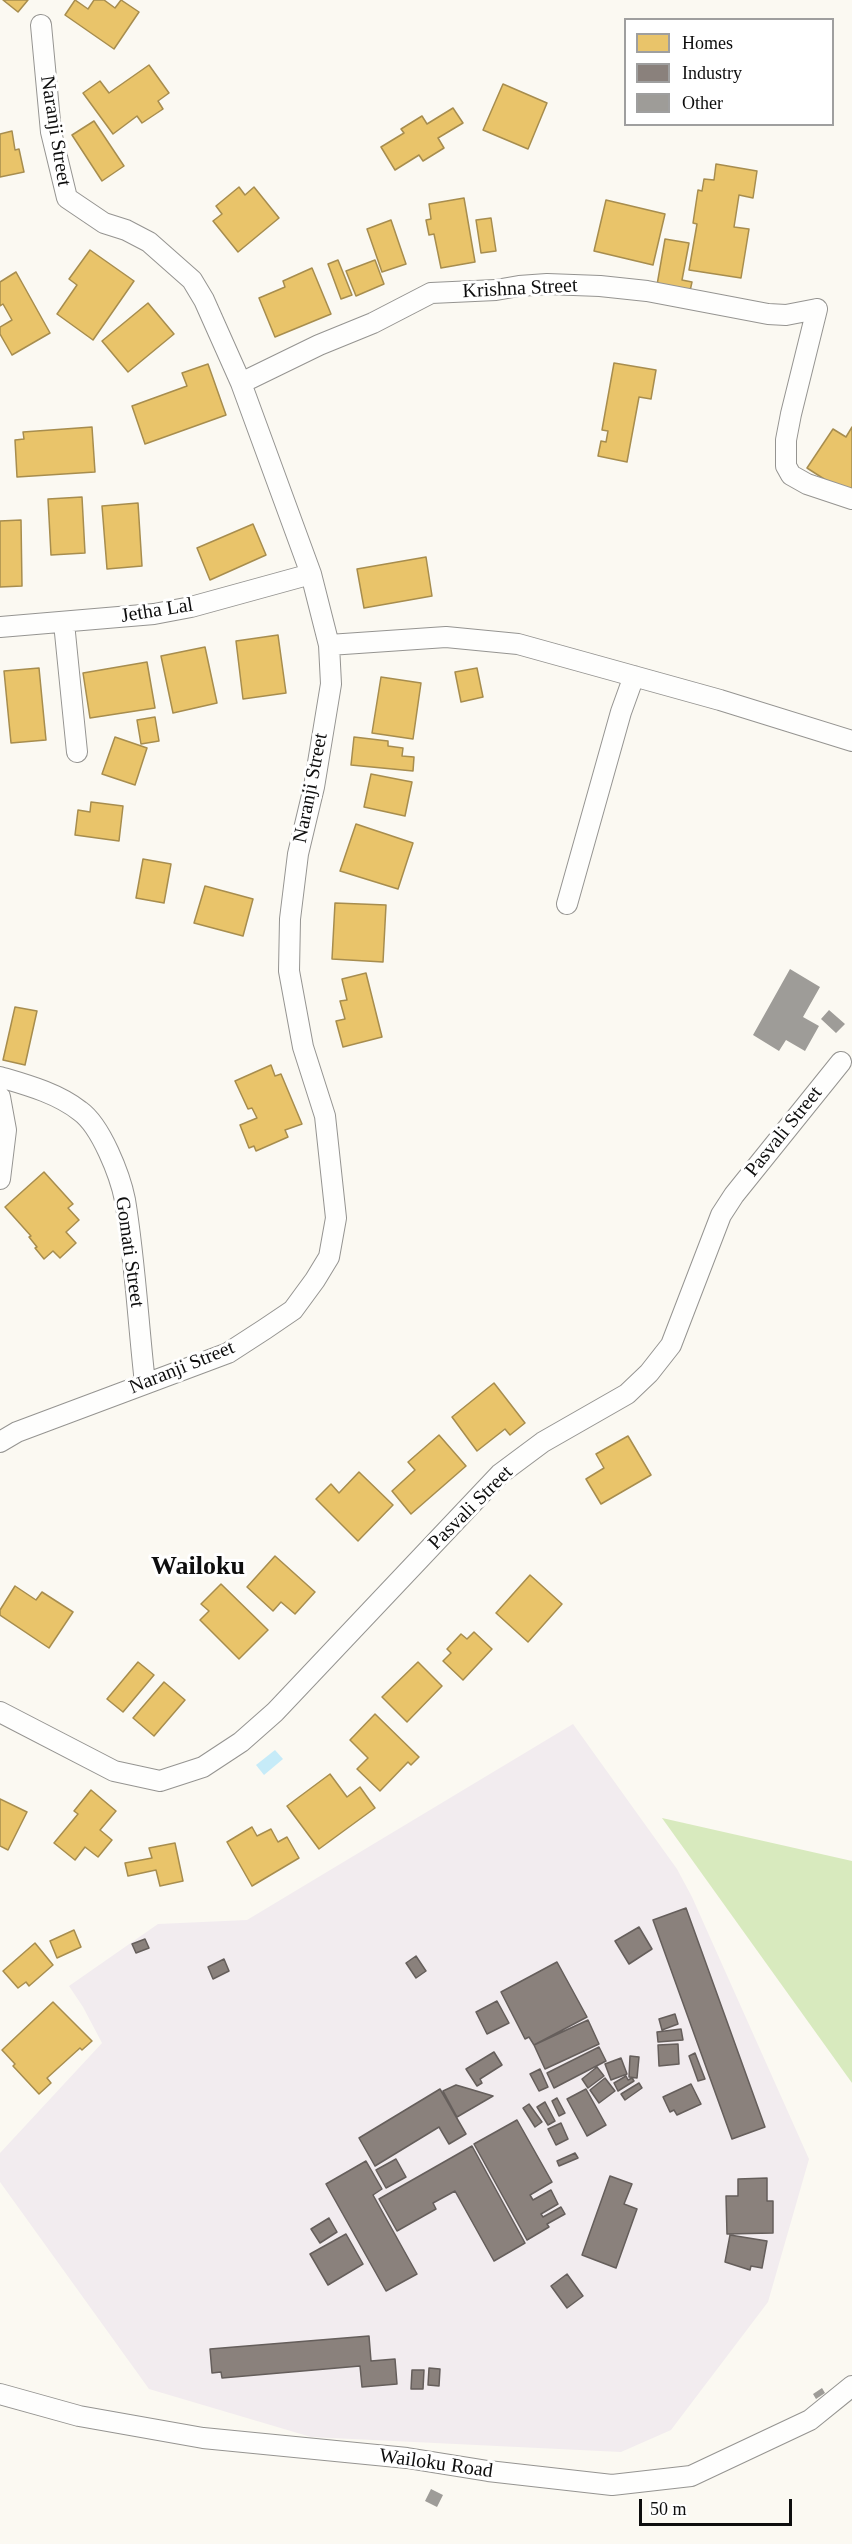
<!DOCTYPE html>
<html>
<head>
<meta charset="utf-8">
<style>
  body { margin:0 }
  #map { position:relative; width:852px; height:2544px; overflow:hidden; background:#fbf9f2; font-family:Georgia,serif }
  canvas { display:block }
  .legend { position:absolute; left:624px; top:18px; width:210px; height:108px; box-sizing:border-box; background:#fff; border:2px solid #9f9f9f; margin:0; padding:8px 10px; list-style:none; font-size:18px; color:#0e0e0e }
  .legend li { display:flex; align-items:center; gap:12px; height:30px }
  .legend b { width:30px; border:2px solid #9f9f9f }
  .scale { position:absolute; left:639px; top:2499px; width:153px; height:27px; box-sizing:border-box; border:3px solid #0e0e0e; border-top:0; padding-left:8px; font-size:18px; line-height:21px; white-space:nowrap; color:#0e0e0e; -webkit-text-stroke:4px #fff; paint-order:stroke }
</style>
</head>
<body>
<div id="map">
<canvas width="852" height="2544"></canvas>
<ul class="legend">
<li><b style="height:16px;background:#e9c46a"></b>Homes</li>
<li><b style="height:16px;background:#8a817c"></b>Industry</li>
<li><b style="height:16px;background:#9e9c98"></b>Other</li>
</ul>
<div class="scale">50 m</div>
</div>
<script>
const c = document.querySelector('canvas').getContext('2d');
c.lineJoin = 'round';
function fillPath(path, color) {
  c.fillStyle = color;
  c.fill(path, 'evenodd');
}
function stroke(path, color, width, dash) {
  c.strokeStyle = color;
  c.lineWidth = width;
  c.lineCap = dash ? 'butt' : 'round';
  c.setLineDash(dash || []);
  c.stroke(path);
}
function write(font, color, halo, rows, align = 'center') {
  c.font = font + ' Georgia,serif';
  c.lineWidth = 6;
  c.setLineDash([]);
  c.textBaseline = 'middle';
  c.strokeStyle = halo;
  c.fillStyle = color;
  for (const [text, x, y, turn = 0] of rows) {
    c.save();
    c.translate(x, y);
    c.rotate((+turn || 0) * Math.PI / 180);
    c.textAlign = isNaN(turn) ? turn : align;
    if (halo) c.strokeText(text, 0, 0);
    c.fillText(text, 0, 0);
    c.restore();
  }
}
fillPath(new Path2D(`
  M573,1724L677,1869L692,1897L809,2159L768,2302L671,2430L621,2452L311,2437L149,2389L0,2182V2153L102,2043L83,2007L69,1986L158,1924L247,1920Z`), '#f2ecef');
fillPath(new Path2D(`
  M662,1818L852,1861V2083Z`), '#d8eabe');
fillPath(new Path2D(`
  M275,1750L283,1759L264,1775L256,1765Z`), '#c6ebf8');
const homes = new Path2D(`
  M3,0H28L18,12Z
  M75,0L88,9L94,0H104L115,8L121,0L139,12L114,49L65,15Z
  M149,65L169,93L158,101L163,109L142,123L137,116L113,134L83,93L100,81L109,93Z
  M503,84L547,103L528,149L483,130Z
  M453,108L463,123L438,138L444,148L423,161L419,155L395,170L381,147L404,133L401,129L422,116L427,124Z
  M94,121L124,166L102,181L72,135Z
  M12,131L15,150L19,149L24,172L0,177V134Z
  M716,164L757,171L753,198L739,195L734,227L749,229L741,278L689,270L697,224L693,223L698,190L702,191L704,179L714,180Z
  M239,187L245,195L254,187L279,218L238,252L213,221L222,214L216,206Z
  M464,198L475,262L441,268L434,234L429,235L426,220L431,219L429,204Z
  M606,200L665,214L653,265L594,251Z
  M491,218L496,251L481,253L476,220Z
  M391,220L406,264L382,272L367,229Z
  M665,239L689,243L682,280L692,282L690,291L657,285Z
  M90,250L134,281L93,340L57,314L77,285L69,279Z
  M338,260L352,295L341,299L328,264Z
  M375,260L384,284L356,296L346,271Z
  M312,268L331,314L275,337L259,298L285,287L283,281Z
  M16,272L50,333L12,355L0,334V327L12,320L3,304L0,306V282Z
  M148,303L174,334L128,372L102,341Z
  M614,363L656,370L651,399L639,397L627,462L598,456L601,441L606,442L608,431L602,430Z
  M208,364L226,415L145,444L132,406L187,386L182,373Z
  M92,427L95,472L17,477L15,440L24,439L23,432Z
  M852,427V491L849,495L807,468L833,429L846,437Z
  M82,497L85,553L51,555L48,499Z
  M138,503L142,566L107,569L102,506Z
  M21,520L22,586L0,587V521Z
  M253,524L266,555L210,580L197,548Z
  M426,557L432,596L364,608L357,569Z
  M278,635L286,693L243,699L236,641Z
  M205,647L217,703L173,713L161,656Z
  M147,662L155,708L90,718L83,673Z
  M39,668L46,740L11,743L4,671Z
  M477,668L483,697L461,702L455,672Z
  M381,677L421,683L413,739L372,733Z
  M155,717L159,741L141,744L137,720Z
  M115,737L147,748L135,785L102,774Z
  M354,737L388,741V746L403,748L402,756L414,757L413,771L351,765Z
  M371,774L412,782L405,816L364,807Z
  M91,802L123,806L119,841L75,835L78,810L90,812Z
  M356,824L413,843L398,889L340,871Z
  M143,859L171,864L164,903L136,898Z
  M205,886L253,899L243,936L194,923Z
  M335,903L386,905L383,962L332,959Z
  M366,973L382,1037L343,1047L336,1021L345,1019L340,1001L347,1000L342,979Z
  M15,1007L37,1011L25,1065L3,1060Z
  M271,1065L275,1076L281,1074L302,1124L285,1130L288,1137L256,1151L254,1146L249,1148L240,1125L257,1118L252,1108L248,1109L235,1081Z
  M44,1172L73,1204L68,1208L79,1220L66,1232L76,1243L60,1258L53,1251L44,1259L35,1248L37,1247L29,1237L31,1236L5,1207Z
  M494,1383L525,1423L510,1435L505,1429L477,1451L452,1417Z
  M439,1435L466,1466L411,1514L392,1491L415,1470L408,1462Z
  M628,1436L651,1475L601,1504L586,1479L604,1468L596,1454Z
  M359,1472L393,1505L358,1541L316,1499L331,1484L339,1493Z
  M275,1556L315,1592L295,1614L281,1602L273,1611L247,1587Z
  M530,1575L562,1604L528,1642L496,1613Z
  M221,1584L268,1630L239,1659L200,1620L209,1611L201,1604Z
  M15,1586L36,1600L42,1592L73,1612L49,1648L0,1615V1610Z
  M474,1632L492,1649L463,1680L443,1661L451,1653L447,1649L461,1634L467,1639Z
  M138,1662L154,1675L123,1712L107,1699Z
  M418,1662L442,1686L407,1722L382,1697Z
  M164,1682L185,1700L154,1736L133,1718Z
  M375,1714L419,1757L411,1765L408,1762L380,1791L357,1769L368,1758L350,1740Z
  M330,1774L347,1797L360,1787L375,1808L319,1849L287,1806Z
  M91,1790L116,1811L100,1830L112,1840L98,1857L85,1847L75,1860L54,1843L78,1814L74,1811Z
  M0,1799L27,1812L8,1850L0,1846Z
  M252,1827L257,1836L271,1829L278,1842L287,1837L299,1858L252,1886L227,1842Z
  M175,1843L183,1881L160,1886L156,1870L128,1876L125,1863L152,1858L149,1848Z
  M74,1930L81,1947L57,1958L50,1941Z
  M35,1943L53,1965L29,1986L26,1982L18,1988L3,1971Z
  M53,2002L92,2041L82,2050L80,2048L47,2078L51,2083L39,2094L13,2066L15,2064L2,2050Z`);
fillPath(homes, '#e9c46a');
stroke(homes, '#a78d4e', 1.5);
const industry = new Path2D(`
  M686,1908L765,2127L732,2139L653,1920Z
  M639,1927L652,1949L629,1964L615,1941Z
  M145,1939L149,1948L136,1953L132,1944Z
  M416,1956L426,1971L416,1978L406,1963Z
  M224,1959L229,1971L213,1979L208,1967Z
  M557,1962L587,2017L534,2045L529,2037L525,2039L501,1992Z
  M497,2001L509,2023L487,2034L476,2012Z
  M675,2014L678,2024L662,2030L659,2019Z
  M588,2020L599,2044L545,2069L534,2045Z
  M681,2029L683,2040L658,2042L657,2032Z
  M678,2044L679,2064L659,2066L658,2045Z
  M599,2047L606,2061L554,2088L547,2073Z
  M494,2052L502,2065L480,2079L482,2083L477,2086L466,2069Z
  M695,2053L705,2079L698,2081L689,2056Z
  M630,2056L639,2057L637,2078L629,2077Z
  M621,2058L627,2074L611,2080L605,2064Z
  M597,2067L604,2076L588,2088L582,2079Z
  M540,2069L548,2087L539,2091L530,2074Z
  M626,2076L628,2080L632,2078L634,2081L618,2091L614,2083Z
  M605,2078L615,2091L599,2103L590,2090Z
  M639,2083L642,2088L625,2100L621,2094Z
  M691,2084L701,2104L677,2115L674,2110L670,2112L663,2097Z
  M456,2085L473,2090L493,2096L457,2117L443,2091Z
  M440,2089L466,2134L449,2144L439,2127L375,2166L359,2138Z
  M586,2089L606,2125L587,2136L567,2099Z
  M557,2098L565,2113L559,2116L552,2101Z
  M545,2102L555,2121L548,2125L537,2107Z
  M529,2104L542,2122L535,2127L523,2108Z
  M517,2120L552,2182L530,2195L533,2200L551,2190L558,2204L541,2214L543,2217L561,2207L565,2214L547,2224L549,2227L527,2240L474,2144Z
  M561,2123L568,2139L556,2145L548,2129Z
  M472,2146L525,2243L494,2261L455,2191L433,2203L436,2209L397,2231L379,2199Z
  M575,2153L578,2158L559,2166L557,2161Z
  M396,2159L406,2177L386,2188L376,2170Z
  M366,2161L382,2189L373,2195L417,2274L386,2291L326,2184Z
  M610,2176L632,2184L624,2204L637,2209L616,2268L582,2255Z
  M767,2178V2201H773V2233L727,2234L726,2196H738V2179Z
  M329,2218L337,2232L320,2243L311,2229Z
  M346,2234L363,2264L328,2285L310,2254Z
  M730,2235L767,2241L762,2268L751,2266L750,2270L725,2262Z
  M567,2274L583,2296L567,2308L551,2286Z
  M369,2336L371,2361L395,2359L397,2384L362,2387L360,2366L222,2378L221,2372L212,2373L210,2349Z
  M429,2368L440,2369L439,2386L428,2385Z
  M412,2370H424L423,2389H411Z`);
fillPath(industry, '#8a817c');
stroke(industry, '#655e5b', 1.5);
fillPath(new Path2D(`
  M790,969L820,987L803,1017L819,1026L805,1051L786,1040L779,1051L753,1035Z
  M829,1010L845,1024L836,1033L821,1019Z
  M822,2388L825,2393L816,2399L813,2394Z
  M431,2489L443,2495L437,2507L425,2501Z`), '#9e9c98');
const minor = new Path2D(`
  M817,309L791,414L786,440V466L791,475L807,484L852,499
  M241,383L319,345L373,323L431,293L496,290L519,286L547,284L600,286L647,291L768,314L786,315L817,309
  M64,623L77,752
  M0,627L154,614L191,607L311,574
  M329,645L446,637L518,644L720,700L852,741
  M567,904L621,712L634,676
  M0,1077C27,1085 57,1093 80,1111C101,1126 120,1175 125,1200C135,1260 138,1322 145,1383
  M0,1097L6,1130L0,1179
  M0,1442L17,1432L228,1353L265,1329L293,1310L315,1280L329,1257L336,1218L325,1116L303,1047L289,971L290,919L298,854L314,787L331,684L329,645L311,574L241,383L204,300L192,280L149,242L126,230L104,223L67,198L51,132L41,25
  M0,1712L114,1771L160,1781L203,1767L241,1742L275,1712L500,1474L543,1442L627,1394L649,1373L671,1345L721,1215L734,1195L841,1062
  M0,2394L79,2416L203,2438L407,2458L488,2471L612,2485L691,2476L810,2420L852,2386`);
stroke(minor, '#959491', 22);
stroke(minor, '#fefefd', 20);
write('20px', '#0e0e0e', '#fff', [
  ["Naranji Street",55,131,81],
  ["Krishna Street",520,289,-3],
  ["Jetha Lal",157,611,-9],
  ["Naranji Street",311,788,-79],
  ["Pasvali Street",784,1132,-51],
  ["Gomati Street",129,1252,82],
  ["Naranji Street",182,1368,-22],
  ["Pasvali Street",471,1508,-45],
  ["Wailoku Road",436,2464,8]
]);
write('bold 26px', '#0e0e0e', '#fff', [
  ["Wailoku",198,1567]
]);
</script>
</body>
</html>
